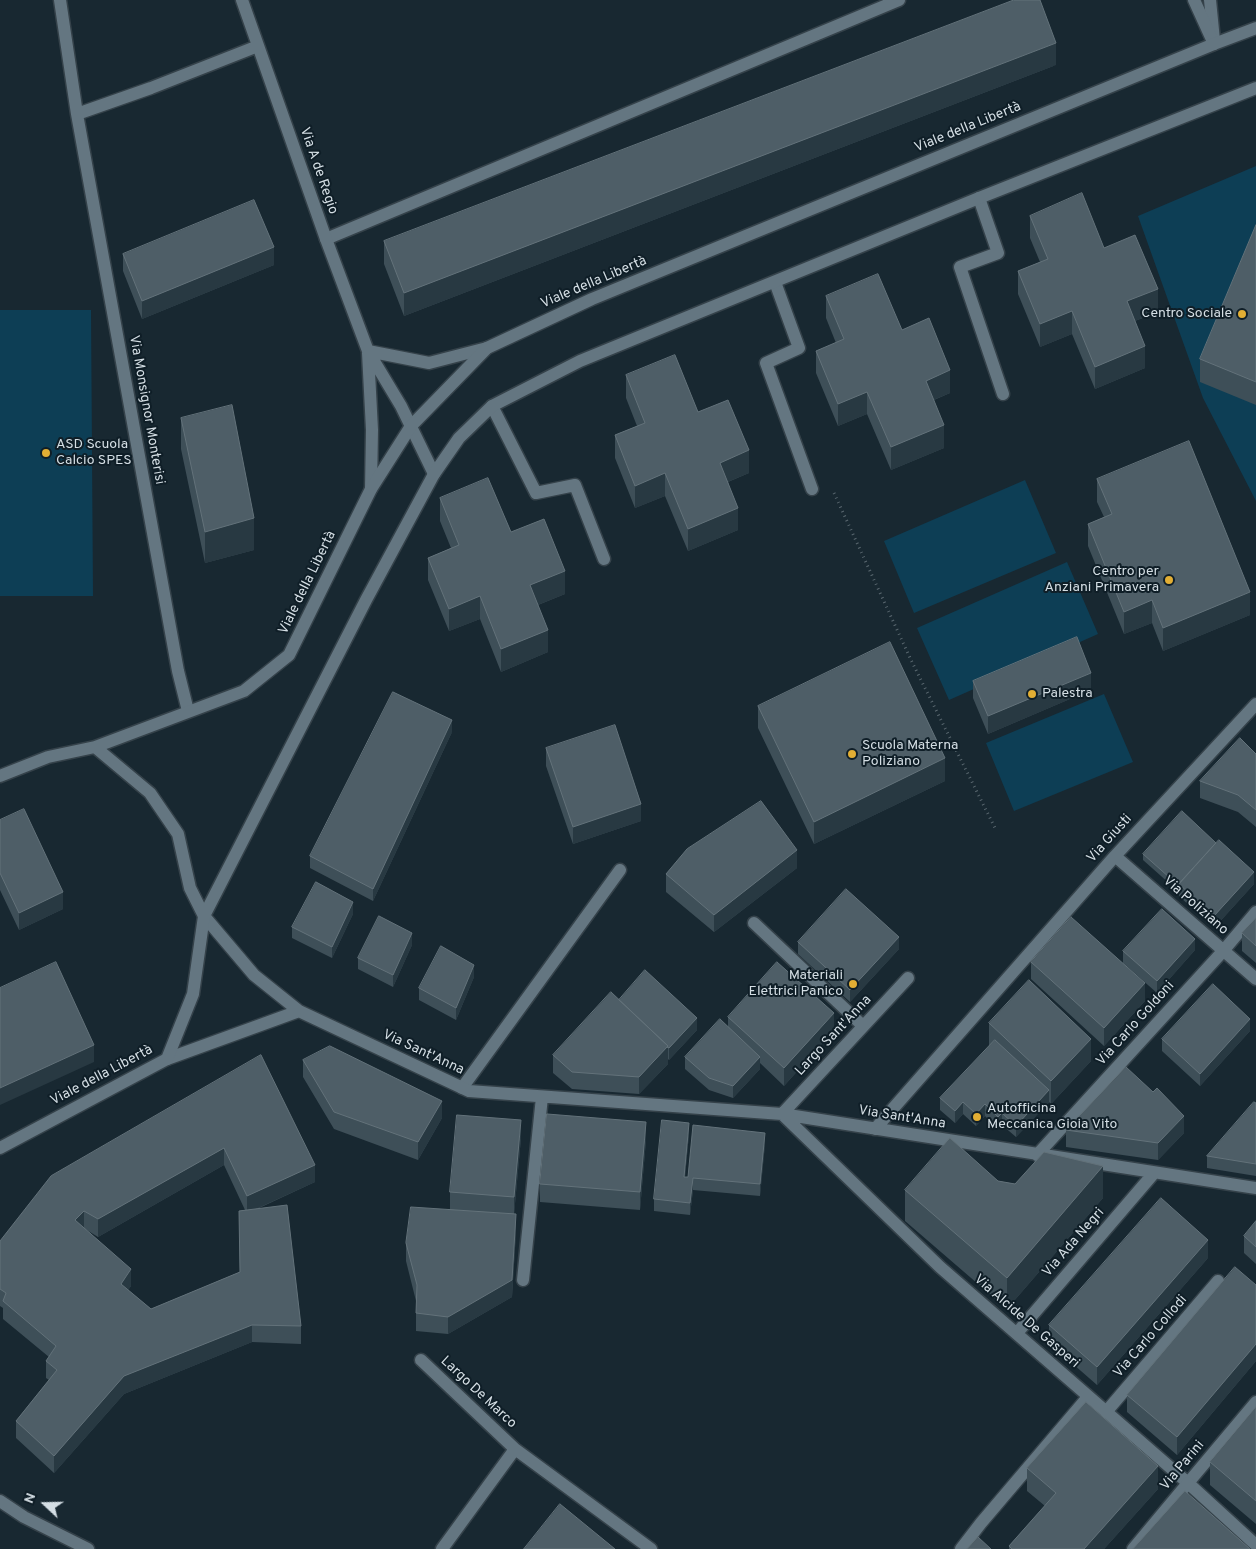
<!DOCTYPE html>
<html>
<head>
<meta charset="utf-8">
<style>
  body { margin:0 }
  #map { position:relative; width:1256px; height:1549px; overflow:hidden; background:#182831; font-family:Overpass,sans-serif }
  canvas { display:block }
  .north { position:absolute; left:20px; top:1479px; width:50px; height:50px; -webkit-text-stroke:4px #0f1e27; paint-order:stroke; rotate:291deg; font-size:14px; font-weight:700; line-height:20px; text-align:center; color:#d4dee4 }
  .north::after { content:''; display:block; margin:auto; width:18px; height:22px; background:#d4dee4; clip-path:polygon(50% 0,100% 100%,50% 72%,0 100%) }
</style>
</head>
<body>
<div id="map">
<canvas width="1256" height="1549"></canvas>
<div class="north">N</div>
</div>
<script>
const c = document.querySelector('canvas').getContext('2d');
c.lineJoin = 'round';
function fillPath(path, color) {
  c.fillStyle = color;
  c.fill(path, 'evenodd');
}
function stroke(path, color, width, dash) {
  c.strokeStyle = color;
  c.lineWidth = width;
  c.lineCap = dash ? 'butt' : 'round';
  c.setLineDash(dash || []);
  c.stroke(path);
}
function write(font, color, halo, rows, align = 'center') {
  c.font = font + ' Overpass,sans-serif';
  c.lineWidth = 4;
  c.setLineDash([]);
  c.textBaseline = 'middle';
  c.strokeStyle = halo;
  c.fillStyle = color;
  for (const [text, x, y, turn = 0] of rows) {
    c.save();
    c.translate(x, y);
    c.rotate((+turn || 0) * Math.PI / 180);
    c.textAlign = isNaN(turn) ? turn : align;
    if (halo) c.strokeText(text, 0, 0);
    c.fillText(text, 0, 0);
    c.restore();
  }
}
fillPath(new Path2D(`
  M1256,166V501L1203,398L1138,216Z
  M0,310H91L93,596H0Z
  M1025,480L1056,553L914,613L884,541Z
  M1067,562L1098,634L949,700L917,628Z
  M1104,694L1133,762L1014,811L986,743Z`), '#0d3e55');
const service = new Path2D(`
  M1210,0L1214,40
  M979,198L998,253L960,267L1003,394
  M326,239L899,0
  M775,282L799,348L766,363L812,489
  M492,406L536,493L575,485L604,559
  M462,1088L620,870`);
const minor = new Path2D(`
  M60,0L77,114
  M242,0L326,239L368,351L401,406L434,474
  M1194,0L1214,44
  M368,351L429,363L487,348
  M368,353L372,430L371,489
  M188,711L178,671L77,114L151,88L258,46
  M1115,856L1256,979
  M204,916L254,975L299,1011L469,1091L782,1114L1256,1188
  M754,923L863,1026
  M167,1059L299,1011
  M782,1114L940,1267L1188,1483L1256,1402
  M782,1114L908,978
  M875,1129L1115,856L1256,704
  M1037,1155L1224,950L1256,912
  M523,1280L542,1097
  M1017,1333L1154,1173
  M421,1360L515,1449
  M1106,1412L1218,1281
  M442,1549L515,1449L651,1549
  M961,1549L981,1523L1088,1397`);
const tertiary = new Path2D(`
  M0,776L48,757L95,747L244,691L289,655L371,489L411,426L487,348L592,299L1214,44L1256,28
  M204,916L366,600L434,474L459,438L492,406L580,361L979,198L1256,88
  M0,1148L167,1059L193,994L204,916L190,888L178,834L150,793L95,747
  M0,1501L24,1517L88,1549
  M1133,1549L1188,1483L1256,1545`);
stroke(service, '#35424a', 15);
stroke(minor, '#35424a', 15);
stroke(tertiary, '#35424a', 15);
stroke(new Path2D(`
  M834,493L911,660L995,828`), '#59676f', 3, [1, 4]);
stroke(service, '#647681', 12);
stroke(minor, '#647681', 12);
stroke(tertiary, '#647681', 12);
fillPath(new Path2D(`
  M1056,65L404,316L384,264V241Z
  M1030,216L1104,248L1158,312L1135,321L1145,368L1095,389L1072,334L1040,347L1018,294V271L1040,262L1030,238Z
  M1256,225V405L1200,382V359Z
  M123,254L274,265L142,319L123,271Z
  M826,296L902,330L950,393L934,400L944,448L891,470L867,414L838,426L816,373V351L836,343L826,318Z
  M626,375L698,412L749,473L728,482L738,530L688,551L665,496L635,508L615,458V435L637,426L626,398Z
  M181,418L254,550L205,563L181,449Z
  M1097,479L1250,615L1163,651L1152,623L1124,634L1088,546V524L1104,517L1097,502Z
  M440,498L511,532L565,594L538,605L548,652L501,672L480,619L449,631L428,580V558L451,548L440,521Z
  M973,681L1091,690L988,734L973,698Z
  M758,706L945,781L814,844L758,728Z
  M452,732L373,901L310,868V856Z
  M546,748L641,821L573,844L546,766Z
  M1256,754V827L1238,812L1200,798V781Z
  M0,820L63,909L19,930L0,890Z
  M1143,854L1254,884L1214,928L1179,896V892L1143,860Z
  M797,868L714,932L666,892V874Z
  M353,914L332,958L292,938V927Z
  M1256,918V963L1242,951V933Z
  M798,942L899,949L850,1002L798,954Z
  M412,945L393,987L358,969V958Z
  M1195,950L1157,993L1123,963V951Z
  M1031,962L1145,1001L1104,1046L1031,979Z
  M474,977L456,1020L419,1000V988Z
  M619,1000L697,1030L669,1060L668,1059V1064L639,1094L572,1089L553,1073V1055Z
  M728,1017L834,1030L784,1086L760,1063V1069L733,1098L709,1090L685,1069V1057L728,1027Z
  M989,1023L1091,1061L1051,1104L1049,1102L1016,1137L1002,1125L998,1129L985,1116L976,1126L963,1114L955,1123L940,1110V1098L989,1046Z
  M1250,1031L1200,1086L1162,1051V1039Z
  M261,1055L315,1182L257,1209L301,1326V1344L252,1342L124,1394L54,1473L16,1438V1421L49,1380L46,1378V1361L49,1357L3,1319V1308L0,1306V1241ZM224,1165L245,1210L239,1211L240,1272L151,1309L128,1290L131,1286L85,1229L98,1237Z
  M303,1060L442,1118L418,1160L334,1129L303,1077Z
  M1256,1103V1176L1207,1168V1156Z
  M1066,1130L1184,1133L1158,1160L1066,1147Z
  M689,1134L685,1177H688L765,1144L760,1196L693,1190L690,1215L654,1211V1199Z
  M521,1138L514,1214L516,1232L512,1297L448,1334L416,1331V1301L406,1261V1243L450,1209V1192Z
  M646,1140L640,1210L540,1202V1184Z
  M998,1181L1103,1198L1007,1309L905,1221V1190Z
  M1256,1221V1264L1244,1253V1236Z
  M1208,1258L1097,1385L1049,1343V1325Z
  M1256,1285V1361L1177,1455L1127,1412V1395Z
  M1256,1407V1524L1210,1485V1462Z
  M1027,1468L1158,1489L1104,1549H1009V1546L1045,1506L1027,1491Z`), '#3e4f58');
fillPath(new Path2D(`
  M1056,43V65L404,316V293Z
  M274,247V265L142,319V301Z
  M1158,289V312L1127,324V301Z
  M1072,311V334L1040,347V324Z
  M1145,346V368L1095,389V367Z
  M950,370V393L926,403V381Z
  M867,392V414L838,426V404Z
  M944,425V448L891,470V447Z
  M749,450V473L720,485V463Z
  M665,473V496L635,508V486Z
  M738,508V530L688,551V529Z
  M254,518V550L205,563V532Z
  M565,571V594L530,608V585Z
  M1250,592V615L1163,651V628Z
  M480,596V619L449,631V609Z
  M1152,600V623L1124,634V612Z
  M548,630V652L501,672V649Z
  M1091,673V690L988,734V716Z
  M452,720V732L373,901V889Z
  M945,758V781L814,844V822Z
  M641,804V821L573,844V827Z
  M797,850V868L714,932V915Z
  M1254,872V884L1214,928V916Z
  M63,892V909L19,930V913Z
  M353,902V914L332,958V947Z
  M412,933V945L393,987V975Z
  M899,937V949L850,1002V990Z
  M1195,939V950L1157,993V981Z
  M474,965V977L456,1020V1008Z
  M1145,983V1001L1104,1046V1028Z
  M834,1013V1030L784,1086V1068Z
  M697,1018V1030L669,1060V1048Z
  M1250,1019V1031L1200,1086V1074Z
  M1091,1039V1061L1051,1104V1081Z
  M94,1045V1062L0,1105V1088Z
  M668,1046V1064L639,1094V1077Z
  M760,1057V1069L733,1098V1086Z
  M1049,1090V1102L1016,1137V1126Z
  M442,1101V1118L418,1160V1142Z
  M963,1102V1114L955,1123V1111Z
  M985,1104V1116L976,1126V1114Z
  M1002,1113V1125L998,1129V1117Z
  M1184,1116V1133L1158,1160V1143Z
  M521,1120V1138L514,1215V1197Z
  M646,1122V1140L640,1210V1192Z
  M689,1123V1134L684,1188V1177Z
  M765,1133V1144L760,1196V1184Z
  M224,1148V1165L98,1237V1219Z
  M315,1165V1182L247,1213V1196Z
  M1103,1166V1198L1007,1309V1278Z
  M693,1178V1190L690,1215V1203Z
  M84,1211V1228L75,1220Z
  M516,1214V1232L512,1297L448,1334V1317Z
  M1208,1240V1258L1097,1385V1367Z
  M131,1269V1286L121,1301V1284Z
  M252,1325V1342L124,1394L54,1473V1456L124,1376Z
  M1256,1344V1361L1177,1455V1437Z
  M1158,1466V1489L1104,1549H1084Z`), '#283942');
const building = new Path2D(`
  M1014,0H1040L1056,43L404,293L384,241Z
  M1082,193L1104,248L1135,235L1158,289L1127,301L1145,346L1095,367L1072,311L1040,324L1018,271L1048,259L1030,216Z
  M254,200L274,247L142,301L123,254Z
  M1256,225V382L1200,359Z
  M878,274L902,330L929,318L950,370L926,381L944,425L891,447L867,392L838,404L816,351L844,339L826,296Z
  M675,355L698,412L728,400L749,450L720,463L738,508L688,529L665,473L635,486L615,435L645,423L626,375Z
  M232,405L254,518L205,532L181,418Z
  M1189,441L1250,592L1163,628L1152,600L1124,612L1088,524L1112,514L1097,479Z
  M488,478L511,532L544,519L565,571L530,585L548,630L501,649L480,596L449,609L428,558L459,545L440,498Z
  M1077,637L1091,673L988,716L973,681Z
  M890,642L945,758L814,822L758,706Z
  M393,692L452,720L373,889L310,856Z
  M615,725L641,804L573,827L546,748Z
  M1240,738L1256,754V810L1238,795L1200,781Z
  M761,801L797,850L714,915L666,874L687,849Z
  M24,809L63,892L19,913L0,873V820Z
  M1182,811L1216,843L1179,884V886L1143,854Z
  M1219,840L1254,872L1214,916L1179,884Z
  M316,882L353,902L332,947L292,927Z
  M846,889L899,937L850,990L798,942Z
  M1162,909L1195,939L1157,981L1123,951Z
  M379,916L412,933L393,975L358,958Z
  M1071,917L1145,983L1104,1028L1031,962Z
  M1256,918V946L1242,933Z
  M441,946L474,965L456,1008L419,988Z
  M56,962L94,1045L0,1088V988Z
  M777,962L834,1013L784,1068L728,1017Z
  M645,970L697,1018L669,1048L667,1047L668,1046L619,1000Z
  M1029,980L1091,1039L1051,1081L989,1023Z
  M1213,984L1250,1019L1200,1074L1162,1039Z
  M611,992L668,1046L639,1077L572,1072L553,1055Z
  M720,1019L760,1057L733,1086L709,1078L685,1057Z
  M995,1040L1049,1090L1016,1126L1002,1113L998,1117L985,1104L976,1114L963,1102L955,1111L940,1098Z
  M330,1046L442,1101L418,1142L334,1112L303,1060Z
  M261,1055L315,1165L247,1196L224,1148L98,1219L84,1211L75,1220L131,1269L121,1284L151,1309L240,1272L239,1211L287,1205L301,1326L252,1325L124,1376L54,1456L16,1421L57,1370L46,1361L56,1346L3,1301L6,1293L0,1289V1241L51,1176Z
  M1126,1067L1153,1092L1157,1088L1184,1116L1158,1143L1066,1130Z
  M1254,1102L1256,1103V1164L1207,1156Z
  M547,1114L646,1122L640,1192L540,1184Z
  M457,1115L521,1120L514,1197L450,1192Z
  M662,1120L689,1123L684,1177H688L693,1125L765,1133L760,1184L693,1178L690,1203L654,1199Z
  M950,1138L998,1181L1015,1184L1044,1152L1103,1166L1007,1278L905,1190Z
  M1161,1198L1208,1240L1097,1367L1049,1325Z
  M411,1207L516,1214L512,1280L448,1317L416,1313L417,1285L406,1243Z
  M1256,1221V1247L1244,1236Z
  M1235,1267L1256,1285V1344L1177,1437L1127,1395Z
  M1086,1402L1158,1466L1084,1549H1012L1009,1546L1056,1493L1027,1468Z
  M1256,1407V1501L1210,1462Z
  M1185,1491L1250,1549H1133Z
  M560,1504L615,1549H524Z
  M978,1537L991,1549H967Z`);
fillPath(building, '#4e5e67');
stroke(building, '#63727a', 1);
for (const [x, y, r, color] of [
  [1242,314,5,"#e2ae34"],
  [46,453,5,"#e2ae34"],
  [1169,580,5,"#e2ae34"],
  [1032,694,5,"#e2ae34"],
  [852,754,5,"#e2ae34"],
  [853,984,5,"#e2ae34"],
  [977,1117,5,"#e2ae34"]
]) {
  const dot = new Path2D();
  dot.arc(x, y, r, 0, 2 * Math.PI);
  c.fillStyle = color;
  c.fill(dot);
  stroke(dot, '#0f1e27', 2);
}
write('14px', '#d4dee4', '#0f1e27', [
  ["Viale della Libertà",968,128,-22],
  ["Via A de Regio",318,171,71],
  ["Viale della Libertà",594,283,-23],
  ["Via Monsignor Monterisi",146,410,80],
  ["Viale della Libertà",308,583,-64],
  ["Via Giusti",1110,839,-48],
  ["Via Poliziano",1195,906,41],
  ["Via Carlo Goldoni",1136,1024,-48],
  ["Largo Sant'Anna",834,1036,-47],
  ["Via Sant'Anna",423,1053,25],
  ["Viale della Libertà",102,1076,-28],
  ["Via Sant'Anna",902,1118,9],
  ["Via Ada Negri",1074,1243,-49],
  ["Via Alcide De Gasperi",1026,1322,41],
  ["Via Carlo Collodi",1151,1337,-49],
  ["Largo De Marco",478,1393,43],
  ["Via Parini",1183,1466,-50]
]);
write('14px', '#d4dee4', '#0f1e27', [
  ["Centro Sociale",1232,314,"right"],
  ["ASD Scuola",56,445],
  ["Calcio SPES",56,461],
  ["Centro per",1159,572,"right"],
  ["Anziani Primavera",1159,588,"right"],
  ["Palestra",1042,694],
  ["Scuola Materna",862,746],
  ["Poliziano",862,762],
  ["Materiali",843,976,"right"],
  ["Elettrici Panico",843,992,"right"],
  ["Autofficina",987,1109],
  ["Meccanica Gioia Vito",987,1125]
], 'left');
</script>
</body>
</html>
